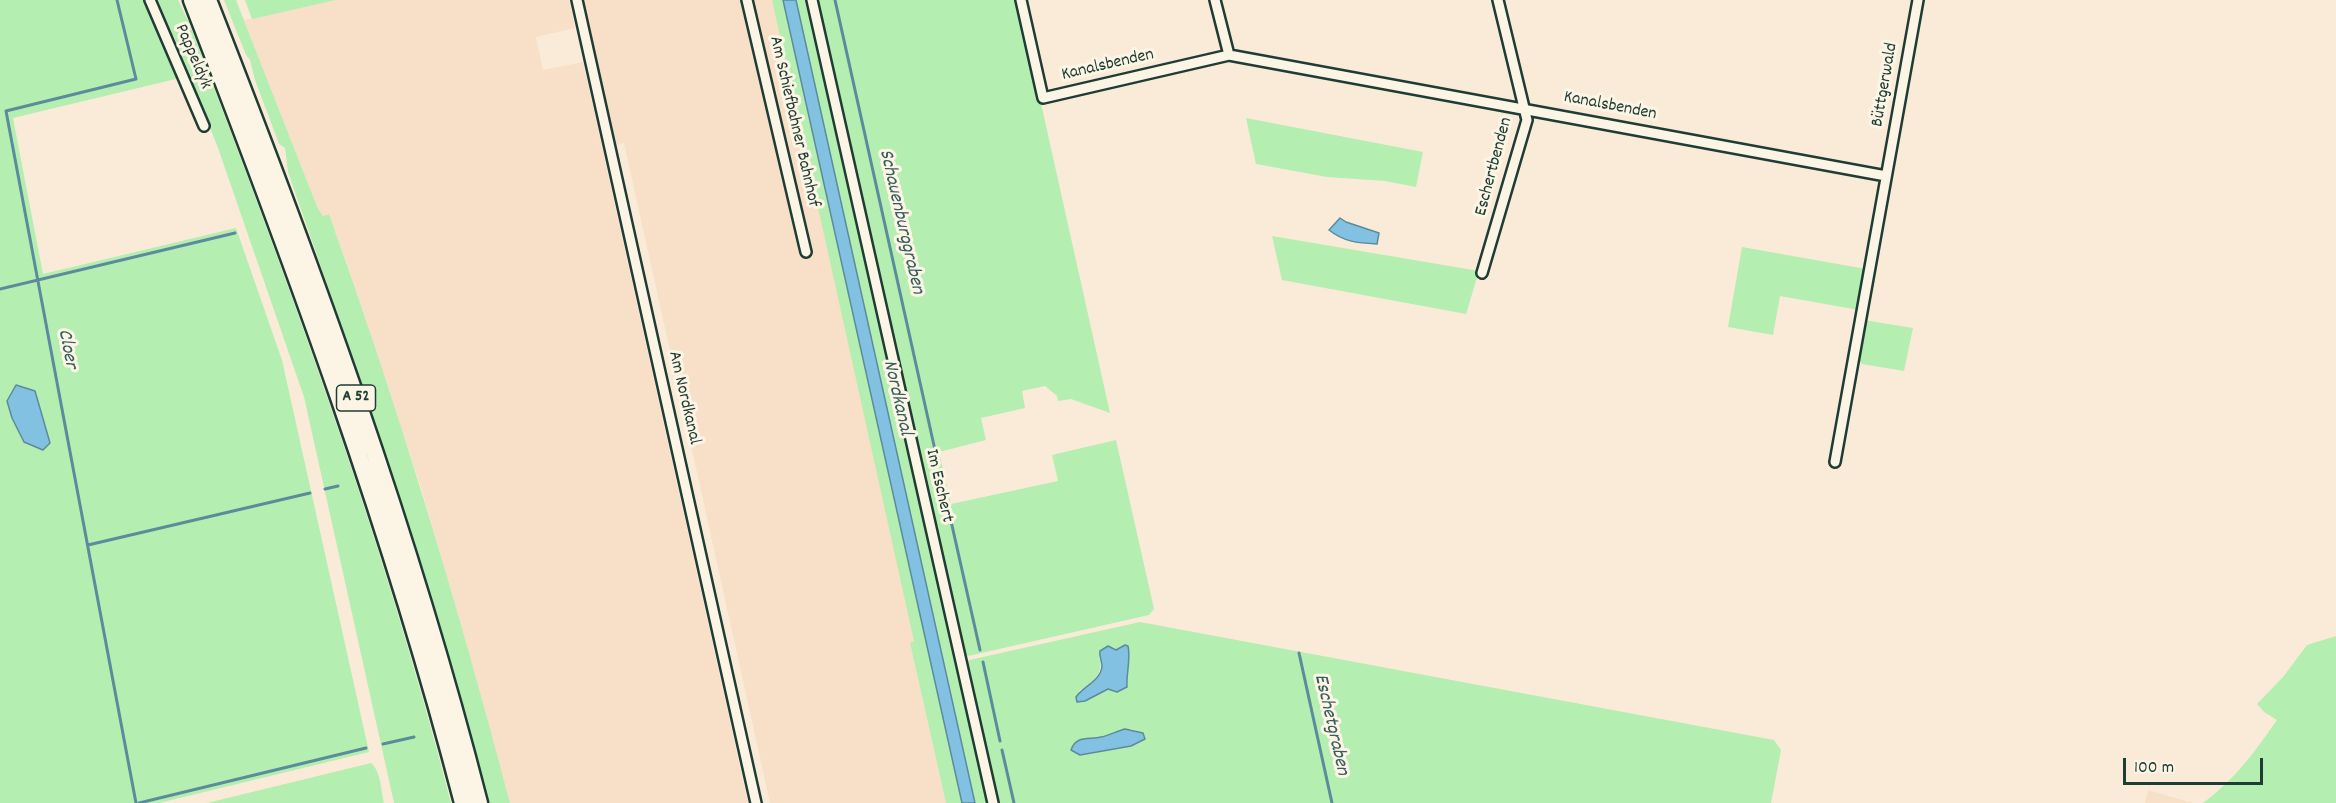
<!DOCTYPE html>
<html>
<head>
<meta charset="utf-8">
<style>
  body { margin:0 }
  #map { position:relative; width:2336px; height:803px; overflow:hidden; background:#faebd8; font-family:Dekko,sans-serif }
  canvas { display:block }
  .scale { position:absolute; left:2123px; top:758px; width:140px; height:27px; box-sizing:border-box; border:3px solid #1f3d34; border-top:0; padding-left:8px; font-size:18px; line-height:21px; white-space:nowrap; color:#1f3d34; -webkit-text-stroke:4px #fcf5e5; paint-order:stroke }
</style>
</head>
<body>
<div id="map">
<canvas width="2336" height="803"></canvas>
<div class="scale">100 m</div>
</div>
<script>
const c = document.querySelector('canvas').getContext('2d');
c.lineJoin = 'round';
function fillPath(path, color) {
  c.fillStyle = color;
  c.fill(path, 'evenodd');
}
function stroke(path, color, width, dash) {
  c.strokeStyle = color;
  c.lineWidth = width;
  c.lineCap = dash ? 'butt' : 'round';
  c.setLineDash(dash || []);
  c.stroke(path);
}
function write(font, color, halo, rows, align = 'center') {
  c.font = font + ' Dekko,sans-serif';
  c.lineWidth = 6;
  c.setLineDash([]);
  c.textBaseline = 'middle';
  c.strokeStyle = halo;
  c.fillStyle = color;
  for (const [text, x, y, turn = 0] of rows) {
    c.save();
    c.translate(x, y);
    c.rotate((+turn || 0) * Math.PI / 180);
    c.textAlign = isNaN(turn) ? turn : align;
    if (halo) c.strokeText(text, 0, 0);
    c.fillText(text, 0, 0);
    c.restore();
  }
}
fillPath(new Path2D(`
  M336,0H569L575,28L536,37L543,70L583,62L748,803H510L472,663L421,488L349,270L329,214L323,216L318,209L244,20Z
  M584,0H772L915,642L910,643L946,803H770L624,143L616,145Z
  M2148,790L2193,803H2145Z`), '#f8dfc8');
fillPath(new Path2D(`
  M0,0H145L180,78L13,118L43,274L236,228L282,360L369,752L159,803H0Z
  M155,0H178L190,25C288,280 383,538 451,803H394L304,397L218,148L174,37Z
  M224,0H236L318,209L323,216L329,214C398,407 458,604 510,803H489C433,589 361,381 288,172L285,148L279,144L255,80L250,60L246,55Z
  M245,0H336L252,19Z
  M772,0H783L962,803H946L910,643L914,641Z
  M796,0H805L987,803H975Z
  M817,0H1018L1110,413L1071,399L1058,401L1057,396L1045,386L1022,391L1025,408L981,418L986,440L939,452L951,504L1058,481L1052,455L1116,440L1154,609L1149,615L964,657Z
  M1246,118L1423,152L1416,187L1385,181L1327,177L1256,164Z
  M1272,236L1479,271L1466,314L1282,280Z
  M1742,247L1866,269L1859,310L1780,296L1773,335L1728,327Z
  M1864,320L1913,328L1904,371L1862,364L1857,358Z
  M1140,622L1774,740L1781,750L1771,803H997L965,661ZM1125,646C1132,658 1126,673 1127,687L1118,692L1108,689L1085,701L1079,691C1092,682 1105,674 1099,657L1113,647L1116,651ZM1131,729L1143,733L1145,737L1131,746L1106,749L1092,737C1104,738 1118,732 1131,729Z
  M2336,636V803H2203C2235,779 2254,753 2277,720L2264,712L2257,704L2283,677L2307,645Z
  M371,763C381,771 381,791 384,803H207Z`), '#b5eeb1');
const water = new Path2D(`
  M783,0H796L975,803H962Z
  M1340,218L1346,222L1379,233L1377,244C1358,243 1344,242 1329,230Z
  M16,385L35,391L50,443L43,450L24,442L12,418L7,401Z
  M1125,645L1128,646C1131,659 1126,674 1127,687L1117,692L1108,689L1085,701L1077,702L1076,697C1083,686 1101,681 1102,666C1102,661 1099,657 1100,651L1108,646L1116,650Z
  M1125,729L1143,733L1145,739L1131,746L1080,755L1071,750C1076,735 1089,740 1101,737C1108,736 1117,731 1125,729Z`);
fillPath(water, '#82c1e2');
stroke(water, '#5a8c9c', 1.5);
stroke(new Path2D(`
  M117,0L136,79L6,111L136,803
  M835,0L935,450
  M0,289L235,233
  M942,481L980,650
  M325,489L338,486
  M88,545L310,493
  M1299,653L1332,803
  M983,662L1000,741
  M383,744L414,737
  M1002,750L1014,803
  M139,803L366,748`), '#5a8c9c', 3);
const street = new Path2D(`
  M150,0L204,126
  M577,0L756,803
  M747,0L806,252
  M812,0L993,803
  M1021,0L1043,98L1229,55L1886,176
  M1215,0L1229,55
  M1482,273L1527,120L1498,0
  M1835,462L1918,0`);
const highway = new Path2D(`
  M192,0C294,264 392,529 463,803
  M208,0C311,263 409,529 479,803`);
stroke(street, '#1f3d34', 14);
stroke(highway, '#1f3d34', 21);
stroke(street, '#fcf5e5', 9);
stroke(highway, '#fcf5e5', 16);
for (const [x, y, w] of [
  [356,398,39]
]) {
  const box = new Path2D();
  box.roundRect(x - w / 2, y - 13, w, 26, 4.5);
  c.fillStyle = '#fcf5e5';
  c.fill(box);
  stroke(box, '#1f3d34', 1.5);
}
write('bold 16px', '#1f3d34', null, [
  ["A 52",356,398]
]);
write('18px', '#1f3d34', '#fcf5e5', [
  ["Pappeldyk",192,57,67],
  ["Kanalsbenden",1108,66,-13],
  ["Büttgerwald",1886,85,-80],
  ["Kanalsbenden",1610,107,11],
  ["Am Schiefbahner Bahnhof",793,122,77],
  ["Eschertbenden",1495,167,-75],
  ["Am Nordkanal",683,398,77],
  ["Im Eschert",938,486,77]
]);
write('italic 20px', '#385e60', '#fcf5e5', [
  ["Schauenburggraben",900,222,77],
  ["Cloer",66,349,79],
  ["Nordkanal",896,398,77],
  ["Eschetgraben",1330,725,77]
]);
</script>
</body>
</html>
